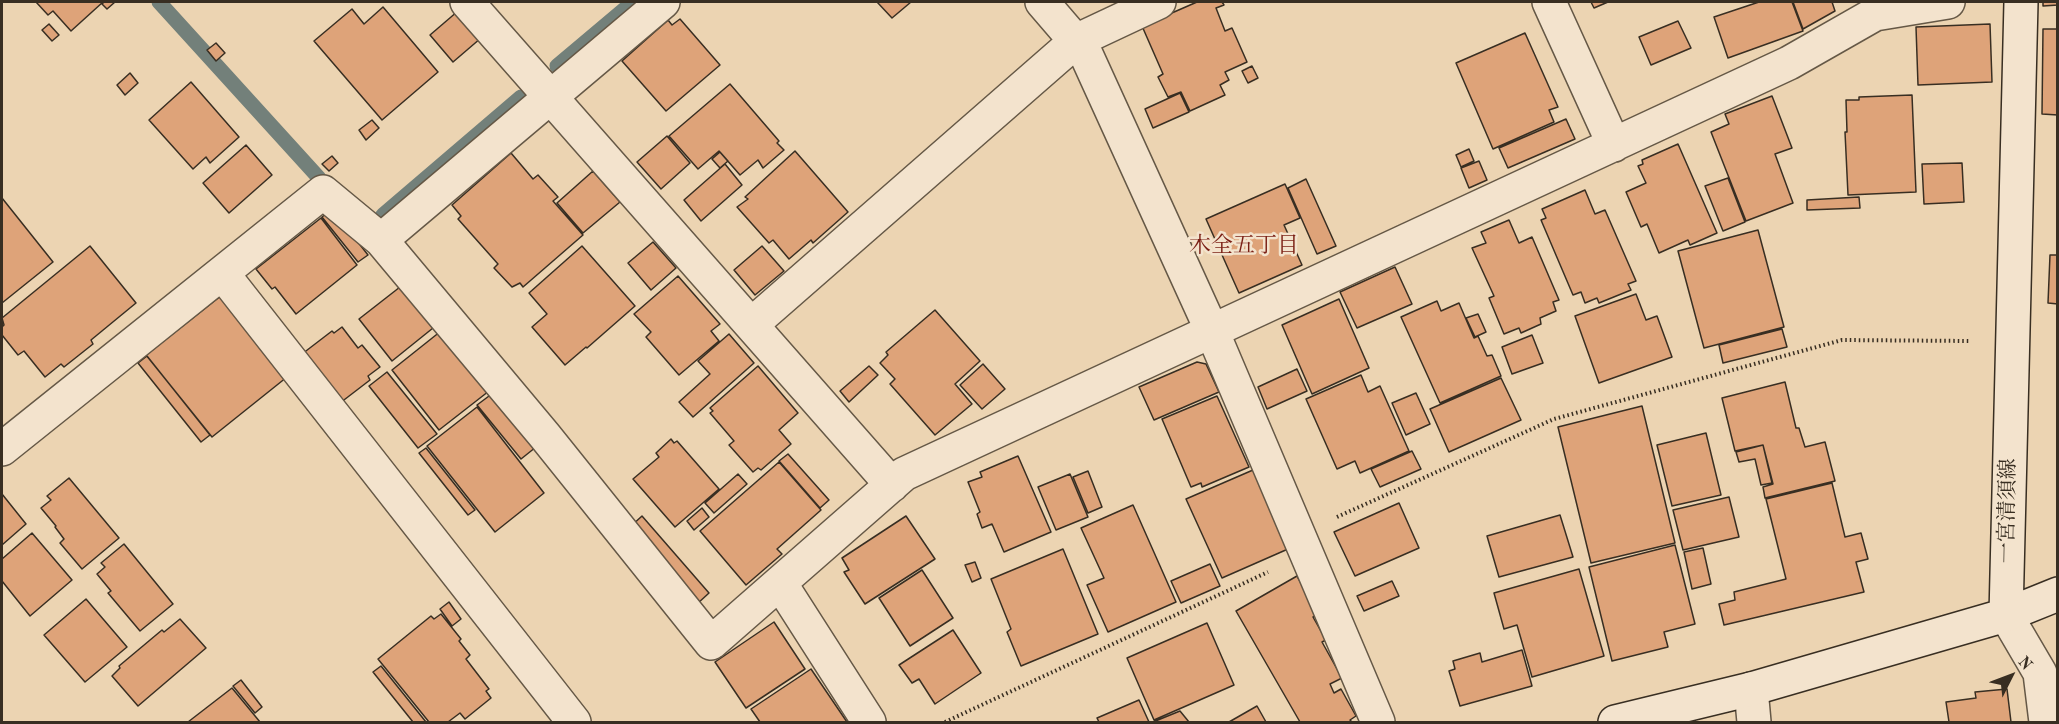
<!DOCTYPE html>
<html>
<head>
<meta charset="utf-8">
<style>
  body { margin:0 }
  #map { position:relative; width:2059px; height:724px; overflow:hidden; background:#ecd4b2; font-family:"Old Standard TT",serif }
  canvas { display:block }
  .frame { position:absolute; inset:0; border:3px solid #382e22; pointer-events:none }
  .north { position:absolute; left:1981px; top:646px; width:60px; height:60px; -webkit-text-stroke:4px #f3e3cd; paint-order:stroke; rotate:48deg; font-size:16px; font-weight:700; line-height:24px; text-align:center; color:#382e22 }
  .north::after { content:''; display:block; margin:auto; width:21px; height:27px; background:#382e22; clip-path:polygon(50% 0,100% 100%,50% 72%,0 100%) }
</style>
</head>
<body>
<div id="map">
<canvas width="2059" height="724"></canvas>
<div class="frame"></div>
<div class="north">N</div>
</div>
<script>
const c = document.querySelector('canvas').getContext('2d');
c.lineJoin = 'round';
function stroke(path, color, width, dash) {
  c.strokeStyle = color;
  c.lineWidth = width;
  c.lineCap = dash ? 'butt' : 'round';
  c.setLineDash(dash || []);
  c.stroke(path);
}
function fillPath(path, color) {
  c.fillStyle = color;
  c.fill(path, 'evenodd');
}
function write(font, color, halo, rows, align = 'center') {
  c.font = font + ' "Old Standard TT","Noto Serif JP",serif';
  c.lineWidth = 5;
  c.setLineDash([]);
  c.textBaseline = 'middle';
  c.strokeStyle = halo;
  c.fillStyle = color;
  for (const [text, x, y, turn = 0] of rows) {
    c.save();
    c.translate(x, y);
    c.rotate((+turn || 0) * Math.PI / 180);
    c.textAlign = isNaN(turn) ? turn : align;
    if (halo) c.strokeText(text, 0, 0);
    c.fillText(text, 0, 0);
    c.restore();
  }
}
stroke(new Path2D(`
  M159,2L319,178
  M557,66L633,2
  M383,215L521,97`), '#73807a', 15);
const building = new Path2D(`
  M36,2H103L71,31L53,11L48,15Z
  M104,2H115L107,9L102,4Z
  M877,2H911L892,18Z
  M1197,2H1222L1224,5L1216,8L1225,31L1232,28L1247,62L1225,72L1229,80L1220,85L1225,95L1190,111L1181,92L1168,97L1158,77L1163,74L1142,26Z
  M1591,2H1608L1594,8Z
  M1759,2H1792L1803,31L1728,58L1714,17Z
  M1793,2H1832L1835,11L1803,29Z
  M2043,2H2058V5L2043,6Z
  M383,7L438,72L382,120L314,41L352,9L364,24Z
  M458,11L481,38L453,62L430,35Z
  M680,19L720,65L666,111L622,61L668,20L672,25Z
  M1678,21L1691,48L1651,65L1639,37Z
  M49,24L59,35L52,41L42,30Z
  M1990,24L1992,82L1918,85L1916,27Z
  M2043,29H2058V115L2042,114Z
  M1525,33L1558,107L1549,110L1554,122L1493,149L1456,63Z
  M216,43L225,53L216,61L207,50Z
  M1252,66L1258,78L1248,83L1242,71Z
  M130,73L138,83L125,95L117,85Z
  M191,82L239,137L210,163L206,157L193,169L149,120Z
  M730,84L779,141L777,143L784,150L763,168L758,160L740,175L719,151L698,169L669,136Z
  M1180,93L1189,112L1153,128L1145,109Z
  M1912,95L1916,192L1848,195L1845,132H1847L1846,100H1859V97Z
  M1772,96L1792,148L1775,154L1793,203L1746,221L1711,132L1729,124L1725,114Z
  M1566,119L1575,139L1508,168L1499,148Z
  M372,120L379,128L366,140L359,130Z
  M667,136L690,163L661,189L637,162Z
  M1678,144L1717,233L1690,245L1688,240L1659,253L1647,224L1641,227L1626,192L1646,183L1638,166L1643,164L1642,160Z
  M246,145L272,175L229,213L203,183Z
  M1469,149L1474,161L1461,167L1456,155Z
  M795,151L848,212L813,243L811,240L789,259L773,240L769,243L737,207L748,199L745,197Z
  M720,152L728,161L720,168L712,159Z
  M511,153L533,179L538,175L558,197L553,201L583,235L523,287L520,283L512,287L494,268L498,264L458,219L461,216L452,205Z
  M332,156L338,163L329,171L322,164Z
  M1479,161L1487,180L1469,188L1461,168Z
  M1962,163L1964,202L1924,204L1922,164Z
  M725,164L742,185L701,221L684,200Z
  M593,171L620,202L583,233L557,203Z
  M1728,178L1745,222L1723,231L1705,186Z
  M1306,179L1336,246L1317,254L1288,188Z
  M1285,184L1300,218L1284,225L1302,265L1239,293L1206,219Z
  M1585,190L1595,214L1605,210L1636,281L1628,284L1631,290L1599,303L1597,298L1585,303L1581,292L1573,295L1541,220L1546,218L1542,209Z
  M1859,197L1860,208L1807,210V200Z
  M2,198L53,262L2,303Z
  M332,209L368,255L358,262L322,217Z
  M321,218L357,265L296,314L275,287L272,289L256,269Z
  M1509,220L1519,243L1532,237L1559,300L1553,302L1556,311L1540,318L1541,324L1521,333L1519,328L1504,334L1489,298L1494,296L1472,248L1486,243L1481,232Z
  M1758,230L1784,327L1704,348L1678,251Z
  M653,242L676,268L651,290L628,263Z
  M90,246L136,303L91,340L93,344L64,367L61,364L45,377L24,351L18,355L2,335V327L4,325L2,318Z
  M582,246L635,306L587,348L586,347L565,365L532,327L547,314L529,293Z
  M762,246L784,271L755,295L734,270Z
  M2050,255H2058V304L2048,303Z
  M1395,267L1412,304L1357,328L1340,292Z
  M678,276L720,324L711,331L719,341L679,375L646,337L651,332L634,314Z
  M400,287L433,328L392,361L359,319Z
  M1636,294L1646,320L1657,316L1672,357L1599,383L1575,316Z
  M222,295L287,377L212,437L146,355Z
  M1339,299L1369,368L1312,394L1282,325Z
  M1437,301L1441,311L1459,303L1474,338L1478,336L1487,356L1492,355L1501,376L1440,403L1401,317Z
  M935,310L980,361L955,384L972,404L935,435L890,384L895,379L880,363L888,355L886,352Z
  M1478,314L1486,332L1475,337L1466,318Z
  M342,327L358,348L362,345L380,367L368,376L370,380L340,403L302,354L332,331L334,333Z
  M1782,329L1787,347L1723,363L1719,345Z
  M441,331L489,391L439,430L392,370Z
  M729,334L754,363L693,417L679,402L710,374L698,361Z
  M1532,335L1543,363L1512,374L1502,347Z
  M147,356L210,435L201,442L138,363Z
  M1197,362L1206,364L1219,392L1154,420L1139,387Z
  M983,364L1005,389L982,409L960,385Z
  M758,366L798,413L779,430L791,444L761,470L758,468L753,472L729,445L734,441L710,413L713,411L710,408Z
  M869,366L878,375L849,402L840,391Z
  M1297,369L1307,391L1267,409L1258,387Z
  M387,372L437,434L418,448L369,386Z
  M1361,375L1368,392L1380,386L1409,451L1360,473L1355,461L1337,469L1306,399Z
  M1501,378L1521,420L1449,452L1430,409Z
  M1785,382L1796,428H1799L1805,447L1825,442L1835,481L1765,498L1763,487L1773,484L1763,445L1735,451L1722,398Z
  M493,393L536,447L521,459L477,405Z
  M1416,393L1430,424L1406,435L1392,403Z
  M1217,396L1249,467L1202,487L1201,483L1191,487L1162,419Z
  M1642,406L1675,543L1591,563L1558,427Z
  M477,407L544,493L495,532L427,446Z
  M1706,433L1721,495L1672,506L1657,445Z
  M671,439L674,443L677,441L719,489L675,527L633,479L659,457L656,453Z
  M1763,445L1772,483L1761,485L1755,459L1739,462L1736,452Z
  M426,448L475,510L468,515L419,453Z
  M1412,451L1421,469L1380,487L1371,469Z
  M788,454L829,500L820,508L779,461Z
  M1018,456L1051,532L1004,552L992,524L982,528L977,514L980,512L968,482L982,477L980,472Z
  M779,462L821,510L777,549L782,554L746,585L700,531Z
  M1253,470L1288,549L1222,578L1186,499Z
  M1088,471L1102,507L1088,513L1073,477Z
  M738,474L747,484L714,513L705,503Z
  M1070,474L1088,517L1056,530L1038,487Z
  M69,478L119,538L82,569L60,543L64,539L55,527L56,526L41,508L51,500L47,496Z
  M1832,483L1845,537L1861,533L1868,559L1856,562L1864,592L1724,625L1719,604L1735,600L1734,592L1786,579L1766,499Z
  M2,494L26,524L2,545Z
  M1729,497L1739,537L1683,550L1673,510Z
  M1399,503L1419,548L1355,576L1334,532Z
  M1133,505L1176,602L1108,632L1087,585L1104,578L1081,528Z
  M702,508L709,517L694,530L687,521Z
  M1560,515L1573,557L1499,577L1487,536Z
  M642,516L709,593L697,604L630,527Z
  M906,516L935,559L865,604L844,572L849,570L842,558Z
  M32,533L72,580L30,616L2,581V559Z
  M124,544L173,604L140,631L108,593L111,591L97,574L105,567L101,563Z
  M1675,545L1695,624L1664,632L1668,647L1612,661L1589,567Z
  M1703,548L1711,584L1692,589L1684,552Z
  M1063,549L1098,634L1021,666L1007,632L1011,629L991,579Z
  M975,562L981,578L972,582L965,565Z
  M1210,564L1220,586L1181,603L1171,581Z
  M1579,569L1604,656L1532,677L1517,625L1504,629L1494,593Z
  M922,570L953,618L910,646L879,598Z
  M1297,576L1319,614L1313,617L1326,640L1322,642L1342,678L1330,684L1334,693L1341,689L1356,716L1350,720L1352,722H1300L1236,611Z
  M1392,581L1399,596L1364,611L1357,596Z
  M86,599L127,647L85,682L44,635Z
  M449,602L461,619L452,626L440,609Z
  M441,614L461,639L459,641L470,655L466,659L489,689L486,691L491,698L465,719L460,713L448,722H429L378,659L431,616L434,619Z
  M180,619L206,648L138,706L112,676L120,668L119,666L162,630L164,632Z
  M774,622L805,669L746,708L715,662Z
  M1207,623L1234,685L1154,720L1127,658Z
  M953,630L981,673L935,704L919,679L912,683L899,665Z
  M1522,650L1532,686L1460,706L1449,671L1455,669L1453,661L1480,653L1482,662Z
  M381,666L426,722H413L373,672Z
  M811,669L847,722H760L751,709Z
  M241,680L262,707L255,713L233,686Z
  M232,688L260,722H188Z
  M2007,689L2011,722H1949L1946,702L1976,698L1975,692Z
  M1139,700L1149,722H1099L1097,718Z
  M1257,706L1266,722H1229Z
  M1180,711L1189,722H1153Z`);
fillPath(building, '#dea379');
stroke(building, '#382e22', 1.5);
const street = new Path2D(`
  M467,2L892,485
  M1042,2L1085,52L1212,331L1378,722
  M1549,2L1614,145
  M381,240L545,436L711,643L904,474L1789,63L1875,14L1948,2
  M222,273L574,722
  M751,325L1076,41L1159,2
  M2,449L323,192L381,240L663,2
  M780,583L869,722
  M2006,615L2040,673L2046,722
  M1751,689L1754,722`);
const secondary = new Path2D(`
  M2006,615L2021,2
  M1615,722L1751,689L2006,615L2058,594`);
stroke(street, '#655846', 36);
stroke(secondary, '#382e22', 36);
stroke(new Path2D(`
  M1337,517L1554,419L1842,340L1970,341
  M945,722L1268,572`), '#382e22', 4, [1.5, 3]);
stroke(street, '#f3e3cd', 33);
stroke(secondary, '#f3e3cd', 33);
write('21px', '#382e22', '#f3e3cd', [
  ["一宮清須線",2008,511,-89]
]);
write('22px', '#7a1f14', '#f3e3cd', [
  ["木全五丁目",1244,246]
]);
</script>
</body>
</html>
